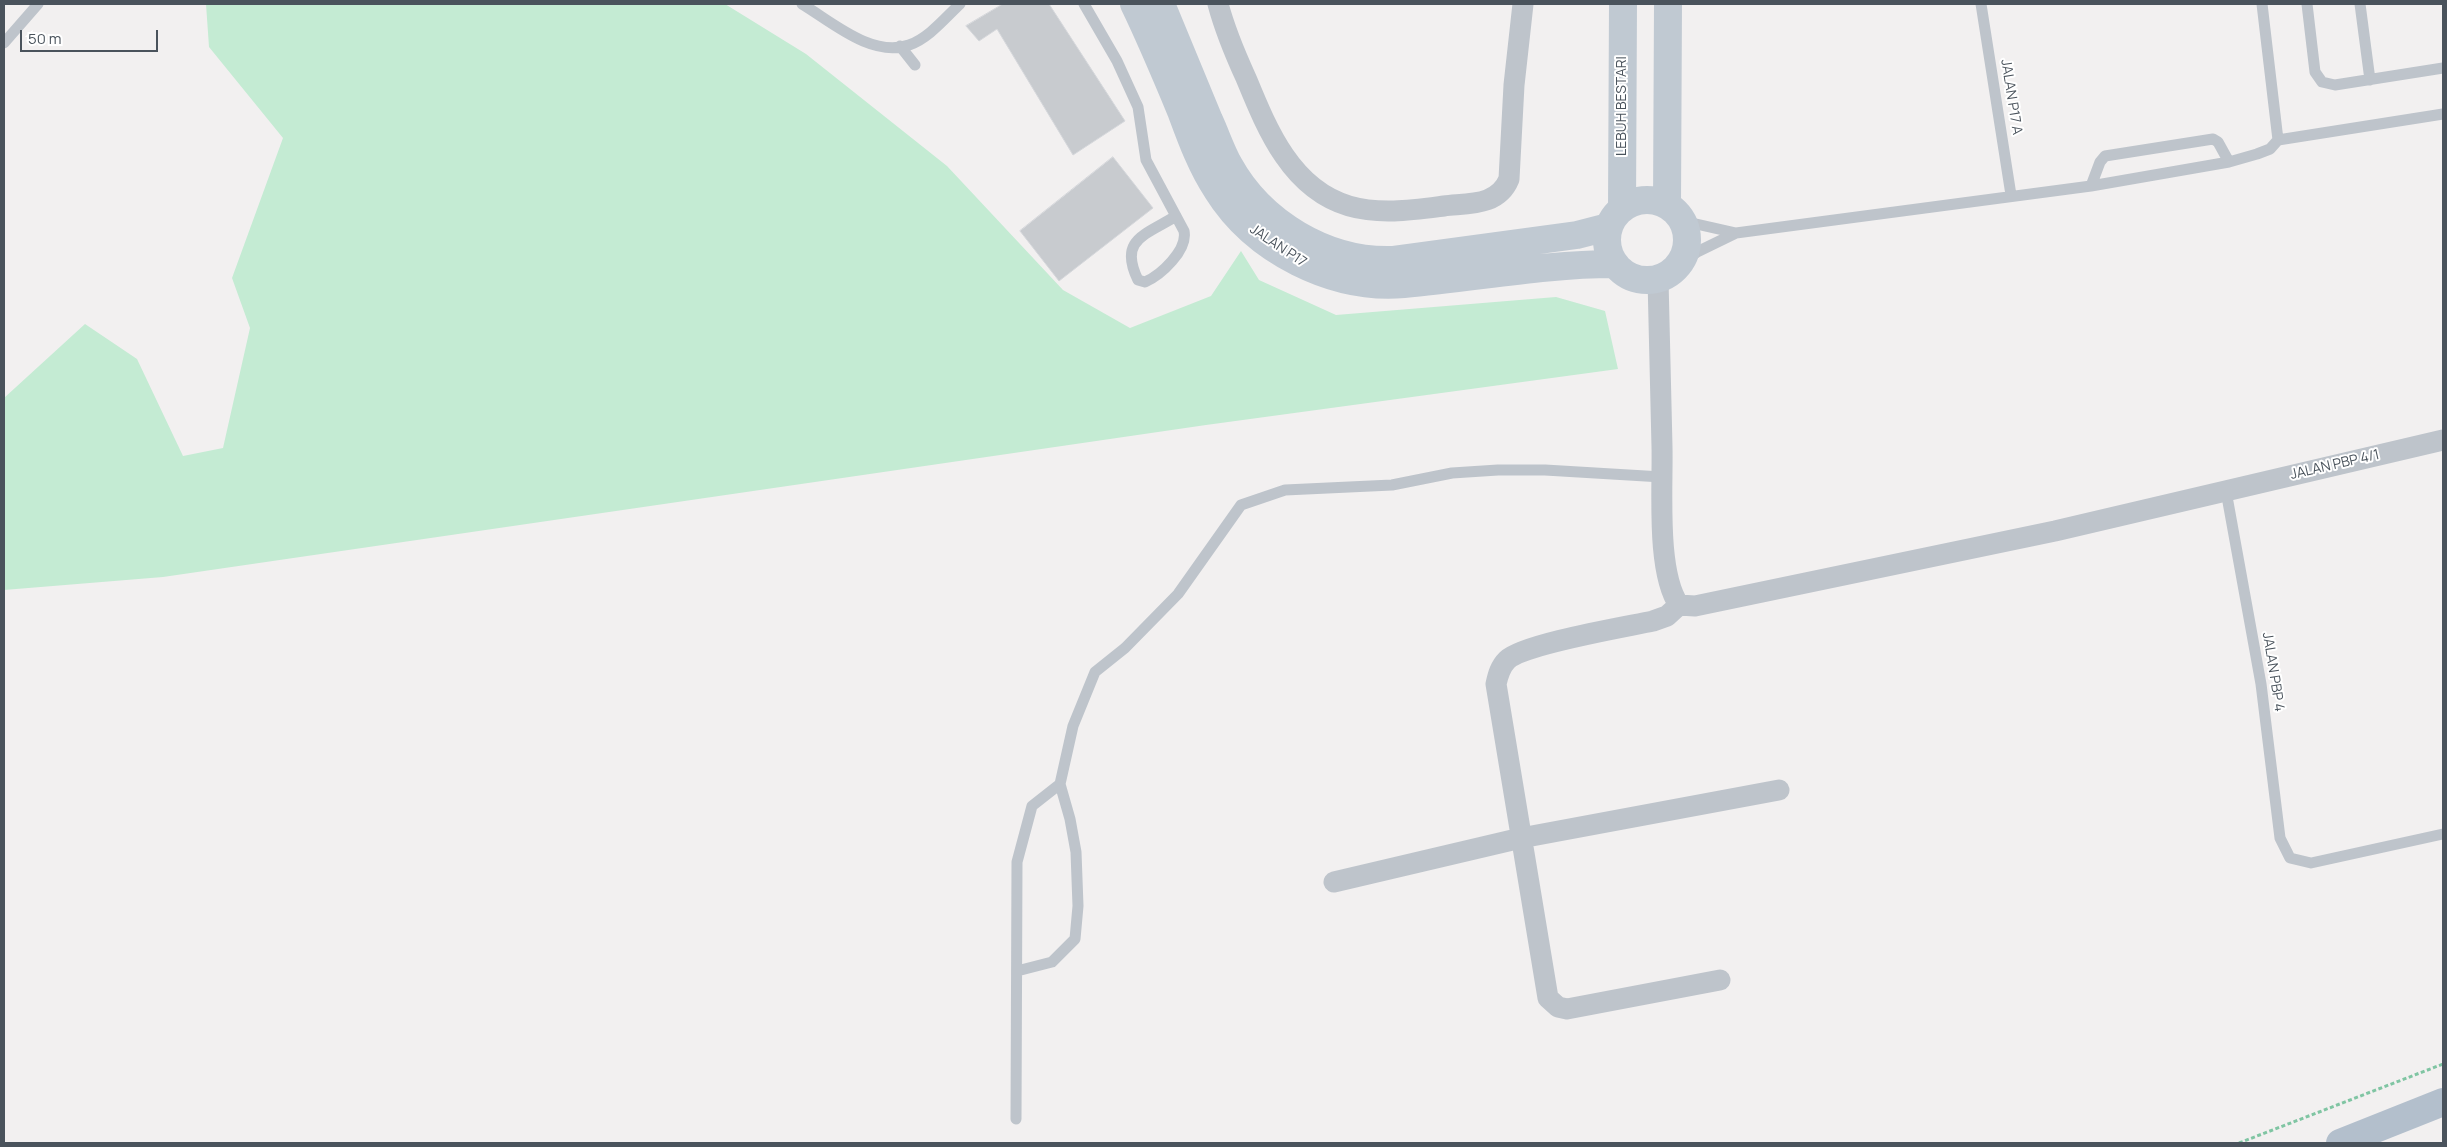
<!DOCTYPE html>
<html>
<head>
<meta charset="utf-8">
<style>
  body { margin:0 }
  #map { position:relative; width:2447px; height:1147px; overflow:hidden; background:#f2f0f0; font-family:Manrope,sans-serif }
  canvas { display:block }
  .frame { position:absolute; inset:0; border:5px solid #4a535c; pointer-events:none }
  .scale { position:absolute; left:20px; top:30px; width:138px; height:22px; box-sizing:border-box; border:2px solid #4a535c; border-top:0; padding-left:6px; font-size:15px; line-height:18px; white-space:nowrap; color:#4a535c; -webkit-text-stroke:4px #fff; paint-order:stroke }
</style>
</head>
<body>
<div id="map">
<canvas width="2447" height="1147"></canvas>
<div class="frame"></div>
<div class="scale">50 m</div>
</div>
<script>
const c = document.querySelector('canvas').getContext('2d');
c.lineJoin = 'round';
function fillPath(path, color) {
  c.fillStyle = color;
  c.fill(path, 'evenodd');
}
function stroke(path, color, width, dash) {
  c.strokeStyle = color;
  c.lineWidth = width;
  c.lineCap = dash ? 'butt' : 'round';
  c.setLineDash(dash || []);
  c.stroke(path);
}
function write(font, color, halo, rows, align = 'center') {
  c.font = font + ' Manrope,sans-serif';
  c.lineWidth = 4;
  c.setLineDash([]);
  c.textBaseline = 'middle';
  c.strokeStyle = halo;
  c.fillStyle = color;
  for (const [text, x, y, turn = 0] of rows) {
    c.save();
    c.translate(x, y);
    c.rotate((+turn || 0) * Math.PI / 180);
    c.textAlign = isNaN(turn) ? turn : align;
    if (halo) c.strokeText(text, 0, 0);
    c.fillText(text, 0, 0);
    c.restore();
  }
}
fillPath(new Path2D(`
  M206,4H725L806,54L947,166L1063,290L1130,328L1211,296L1241,251L1259,280L1336,315L1556,297L1605,311L1618,369L1206,425L163,577L4,590V398L85,324L137,359L183,456L223,448L250,328L232,278L283,138L209,47Z`), '#c4ebd3');
const building = new Path2D(`
  M1003,4H1049L1125,121L1073,155L997,29L979,41L966,26Z
  M1113,157L1153,208L1059,281L1020,231Z`);
fillPath(building, '#c8cbcf');
stroke(building, '#d5d7db', 1);
stroke(new Path2D(`
  M2239,1143L2443,1064`), '#80c5a3', 3, [4, 2.5]);
stroke(new Path2D(`
  M802,4C832,22 872,58 909,45C929,38 945,18 960,4
  M1084,4L1117,61L1138,107L1146,160L1184,231C1188,250 1161,275 1145,282L1138,280C1118,239 1146,235 1176,216
  M1981,4L2011,195
  M2307,4L2315,72L2322,82L2335,85L2443,68
  M2360,4L2370,80
  M4,43L38,4
  M900,46L915,65
  M2278,140L2443,114
  M2091,186L2100,162L2105,156L2213,139L2218,142L2229,162
  M1683,221L1736,233
  M1679,265L1697,252L1736,233L2091,186L2229,162L2257,154L2270,149L2278,140L2262,4
  M2226,491L2261,684L2280,838L2290,858L2311,863L2443,834
  M1017,971L1052,962L1075,939L1078,906L1076,852L1070,819L1060,784
  M1016,1119L1017,862L1032,806L1060,784L1073,726L1095,672L1125,648L1178,594L1241,505L1285,490L1392,485L1452,473L1498,470H1545L1662,477`), '#bec4cb', 11);
stroke(new Path2D(`
  M1218,4C1225,30 1235,54 1246,78C1267,129 1291,189 1349,206C1380,215 1413,210 1444,206C1469,203 1498,206 1509,179L1514,85L1523,4
  M1658,279C1659,335 1661,391 1662,447C1663,488 1656,572 1679,605L1695,606L2055,531L2443,440
  M1679,605L1667,616L1653,621C1625,627 1523,644 1507,660C1500,667 1498,675 1496,684L1548,998L1558,1007L1567,1009L1720,980
  M1334,882L1521,838L1779,790`), '#bec4cb', 21);
stroke(new Path2D(`
  M1134,4C1151,39 1166,75 1181,111C1191,138 1201,166 1217,190C1255,251 1333,290 1404,284C1475,278 1543,264 1614,264
  M1161,4C1177,43 1193,82 1209,120C1216,135 1221,151 1229,165C1261,223 1327,262 1392,260L1577,235L1608,227
  M1607 240a40 40 0 1 1 80 0a40 40 0 1 1-80 0Z
  M1667,204L1668,4
  M1622,208L1623,4`), '#c0c9d2', 28);
stroke(new Path2D(`
  M2340,1143L2443,1102`), '#b3bfcc', 28);
write('14px', '#4a535c', '#fff', [
  ["JALAN P17 A",2011,97,81],
  ["LEBUH BESTARI",1622,106,-90],
  ["JALAN P17",1278,246,34],
  ["JALAN PBP 4/1",2335,465,-13],
  ["JALAN PBP 4",2273,672,81]
]);
</script>
</body>
</html>
